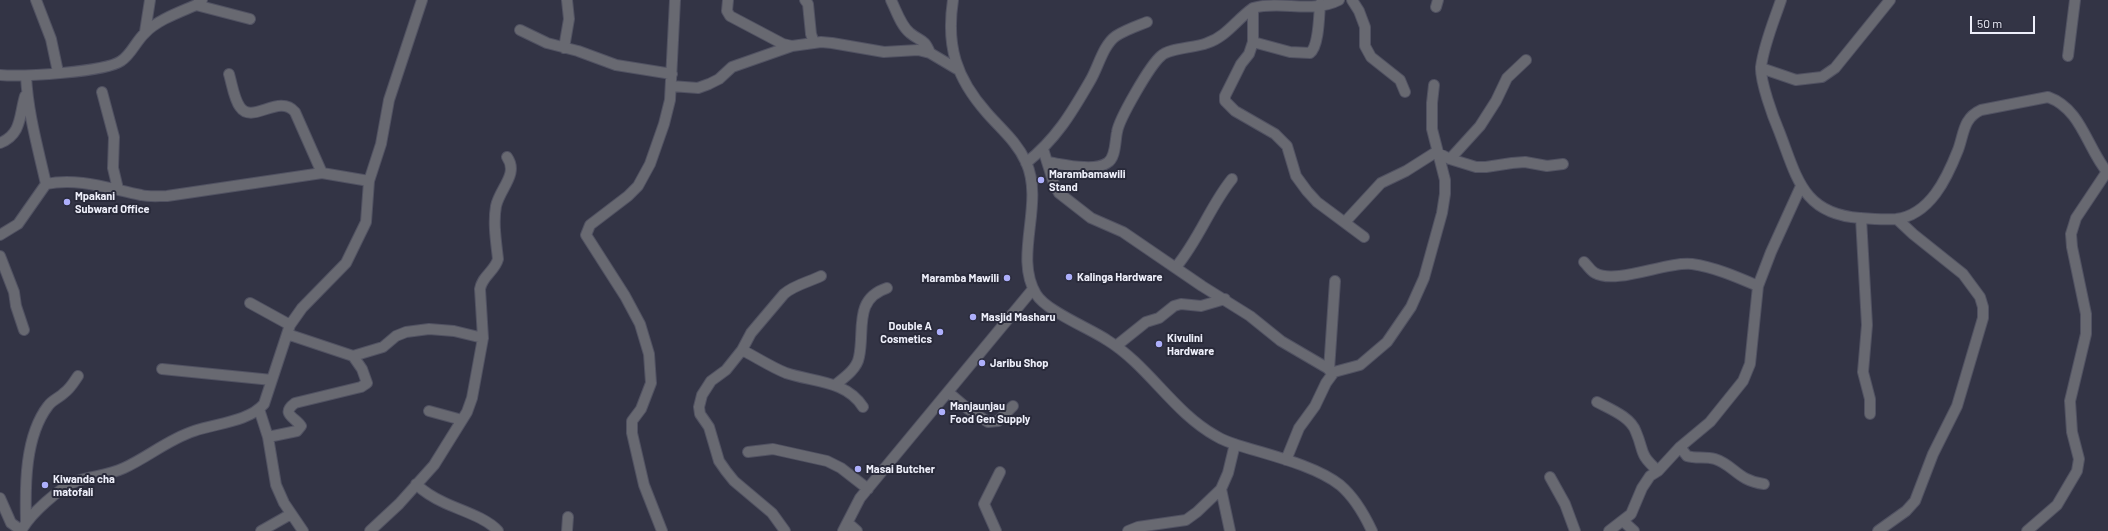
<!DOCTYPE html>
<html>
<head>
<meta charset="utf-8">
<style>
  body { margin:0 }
  #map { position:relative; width:2108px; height:531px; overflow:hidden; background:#333445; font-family:Barlow,sans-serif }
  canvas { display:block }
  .scale { position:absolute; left:1970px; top:16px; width:65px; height:18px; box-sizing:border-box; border:2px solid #eeeffa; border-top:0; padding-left:5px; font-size:12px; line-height:14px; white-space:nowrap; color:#eeeffa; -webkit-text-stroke:3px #292a3a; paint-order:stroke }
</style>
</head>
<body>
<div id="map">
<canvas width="2108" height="531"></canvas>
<div class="scale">50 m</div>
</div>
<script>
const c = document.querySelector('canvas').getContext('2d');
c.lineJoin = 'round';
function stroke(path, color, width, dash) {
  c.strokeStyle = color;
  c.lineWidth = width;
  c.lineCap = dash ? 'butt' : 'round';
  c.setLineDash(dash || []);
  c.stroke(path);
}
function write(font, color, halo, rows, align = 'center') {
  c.font = font + ' Barlow,sans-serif';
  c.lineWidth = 4;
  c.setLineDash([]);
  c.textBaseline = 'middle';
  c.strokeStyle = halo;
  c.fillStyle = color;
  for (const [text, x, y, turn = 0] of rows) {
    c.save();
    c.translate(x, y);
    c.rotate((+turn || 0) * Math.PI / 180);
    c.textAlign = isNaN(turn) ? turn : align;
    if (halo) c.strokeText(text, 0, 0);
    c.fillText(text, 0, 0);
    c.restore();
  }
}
const minor = new Path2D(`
  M36,0L51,39L58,72
  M728,0L727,11L730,16L783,44L792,46L821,42L832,43L884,52L918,50L930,53L957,69
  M805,0L808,4L811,34L814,43
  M891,0C896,10 901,26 910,33C921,42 924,38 930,53
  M953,0C946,46 956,78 987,113C1001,129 1017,142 1026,162C1045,204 1013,256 1036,294C1046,311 1089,328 1107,340C1149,366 1173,412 1216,436C1227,443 1241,446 1254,450C1281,458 1318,468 1340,485C1353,496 1365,516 1372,531
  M1339,0C1312,14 1280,0 1253,8V42L1249,54L1241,64L1225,96V101L1235,111L1275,134L1287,146L1296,176L1307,191L1317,202L1364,237
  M1352,0L1359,11L1365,27V46L1371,57L1400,80L1405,92
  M1781,0C1774,21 1764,44 1761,67C1760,81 1773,117 1779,131C1797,177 1802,214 1860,218C1872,219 1885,220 1896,219C1930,215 1947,178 1958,150C1964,134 1963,118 1981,110L2048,97C2082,109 2087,149 2108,173
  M196,5L250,19
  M1436,7L1438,0
  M520,30L547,43L578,51L616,65L672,74
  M145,32L150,0
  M1253,42L1290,52L1310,53C1319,46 1319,16 1320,4
  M564,48L569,19L567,0
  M2068,56L2075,0
  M1761,68L1796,80L1822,77L1835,68L1890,0
  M229,74C232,84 234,99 240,107C252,125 279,93 295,112L322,173
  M0,75C22,77 105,72 121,61C131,55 136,41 145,33C157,20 180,12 196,5L202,0
  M26,76C28,114 38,148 46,184
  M671,86L698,88L709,84L719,79L732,67L792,46
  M102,92L114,137L113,168L118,189
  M0,143C22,134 19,116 25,96
  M1043,149L1054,184L1059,193L1091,218L1123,232L1202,286L1250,316L1281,341L1334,372
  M1450,159L1480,126L1496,101L1507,78L1526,60
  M1047,162C1062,164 1094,172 1107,163C1116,158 1115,141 1117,132C1119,119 1150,65 1161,56C1169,48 1195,48 1207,43C1226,37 1237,19 1253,8
  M1026,163C1056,139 1071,114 1090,81C1098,68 1103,45 1116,36C1125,30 1137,26 1147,22
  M1861,218L1867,325L1863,372L1870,399V414
  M1345,222L1381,183L1406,171L1436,152L1450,159L1476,167H1486L1512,163L1525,162L1547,166L1563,164
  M0,235L18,224L46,184C78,177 110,189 141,195C149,197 158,196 167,196L322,173L369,181
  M0,256L14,292L16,306L24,330
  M1584,262C1588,266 1591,271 1595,273C1616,285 1667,261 1692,264C1714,267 1737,277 1758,286
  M1176,267C1200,238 1210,206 1232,179
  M250,303L290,325
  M1116,346L1146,322L1159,318L1174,306L1181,304L1201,306L1225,299
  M742,350C756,357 771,367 786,373C812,382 846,380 863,407
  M353,356L383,347L396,336L406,332L429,329L454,331L483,338
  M162,369L272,380
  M1329,370L1335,281
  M835,385C844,378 857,369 859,357C865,331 853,299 887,288
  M948,392L968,409L988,422L998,421L1013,406
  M1597,402C1610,409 1631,417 1636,432C1645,453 1638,453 1658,471
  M259,409L268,437L276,485L284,503L303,531
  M429,411L462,420
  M268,437L297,431L301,426C295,417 280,414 295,403L361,387L367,383L362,369L353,356L287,334
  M1680,447L1687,456C1696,459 1705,456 1715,459C1734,465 1738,481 1764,484
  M748,452L773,449L827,461L841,468L868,489
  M1286,460L1299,428L1315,406L1326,383L1334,372L1360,365L1387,342L1411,307L1424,278L1442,213L1445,194V180L1432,129V103L1434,85
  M1550,477L1565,504L1575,531
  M416,484C424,492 434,498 445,503C460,510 487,518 498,531
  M1221,489L1230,531
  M0,498L11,523L21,530
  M1623,521L1634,531
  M26,522C25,485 25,436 48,406C52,400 59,398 64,393C70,389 74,382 78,376
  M848,523L857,531
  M21,531C30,514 59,488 77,481C93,476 109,475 124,468C148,457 169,439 194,431C217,423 248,422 264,404L290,325L302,308L346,263L366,222L369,181L381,144L389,100L422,0
  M261,531L291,514
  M370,531L399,504L434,465L467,412L472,398L483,338L480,289C482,276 495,271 498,259C496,241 493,223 496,206C500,188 519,174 507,157
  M567,531L568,517
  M662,531L644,485L632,433V421L641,409L651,383L649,354L640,324L625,296L586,235L590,225L628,196L638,186L650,164L664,124L670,100L675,0
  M785,531L772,513L734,481L726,471L719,461L709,427L700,414L699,407L702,395L711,381L726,370L742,350L751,333L784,294C794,285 809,282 821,276
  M843,531L860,498L1033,289
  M996,531L984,504L1000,472
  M1128,531L1138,527L1186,520L1197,512L1221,489L1228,473L1235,444
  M1609,531L1631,514L1642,488L1650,476L1658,471L1680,447L1710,422L1743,381L1750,364L1758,286L1771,252L1801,186
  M1878,531L1906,511L1915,501L1933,454L1957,406L1983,318V307L1980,297L1963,274L1913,234L1897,219
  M2027,531L2057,505L2077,471L2079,459L2072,432L2070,401L2086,334V314L2072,247L2071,234L2076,218L2108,170`);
stroke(minor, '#515262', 12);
stroke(minor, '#686971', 10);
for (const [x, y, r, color] of [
  [1041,180,4,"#adaffb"],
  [67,202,4,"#adaffb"],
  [1069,277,4,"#adaffb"],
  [1007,278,4,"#adaffb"],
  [973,317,4,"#adaffb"],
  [940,332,4,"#adaffb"],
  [1159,344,4,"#adaffb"],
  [982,363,4,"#adaffb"],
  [942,412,4,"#adaffb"],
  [858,469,4,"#adaffb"],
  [45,485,4,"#adaffb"]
]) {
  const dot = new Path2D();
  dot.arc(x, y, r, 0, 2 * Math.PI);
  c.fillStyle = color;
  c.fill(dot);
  stroke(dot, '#292a3a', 1.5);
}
write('bold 11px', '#eeeffa', '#292a3a', [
  ["Marambamawili",1049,174],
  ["Stand",1049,187],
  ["Mpakani",75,196],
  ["Subward Office",75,209],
  ["Kalinga Hardware",1077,277],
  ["Maramba Mawili",999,278,"right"],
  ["Masjid Masharu",981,317],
  ["Double A",932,326,"right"],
  ["Cosmetics",932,339,"right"],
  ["Kivulini",1167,338],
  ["Hardware",1167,351],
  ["Jaribu Shop",990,363],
  ["Manjaunjau",950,406],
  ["Food Gen Supply",950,419],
  ["Masai Butcher",866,469],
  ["Kiwanda cha",53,479],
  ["matofali",53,492]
], 'left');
</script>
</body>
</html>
